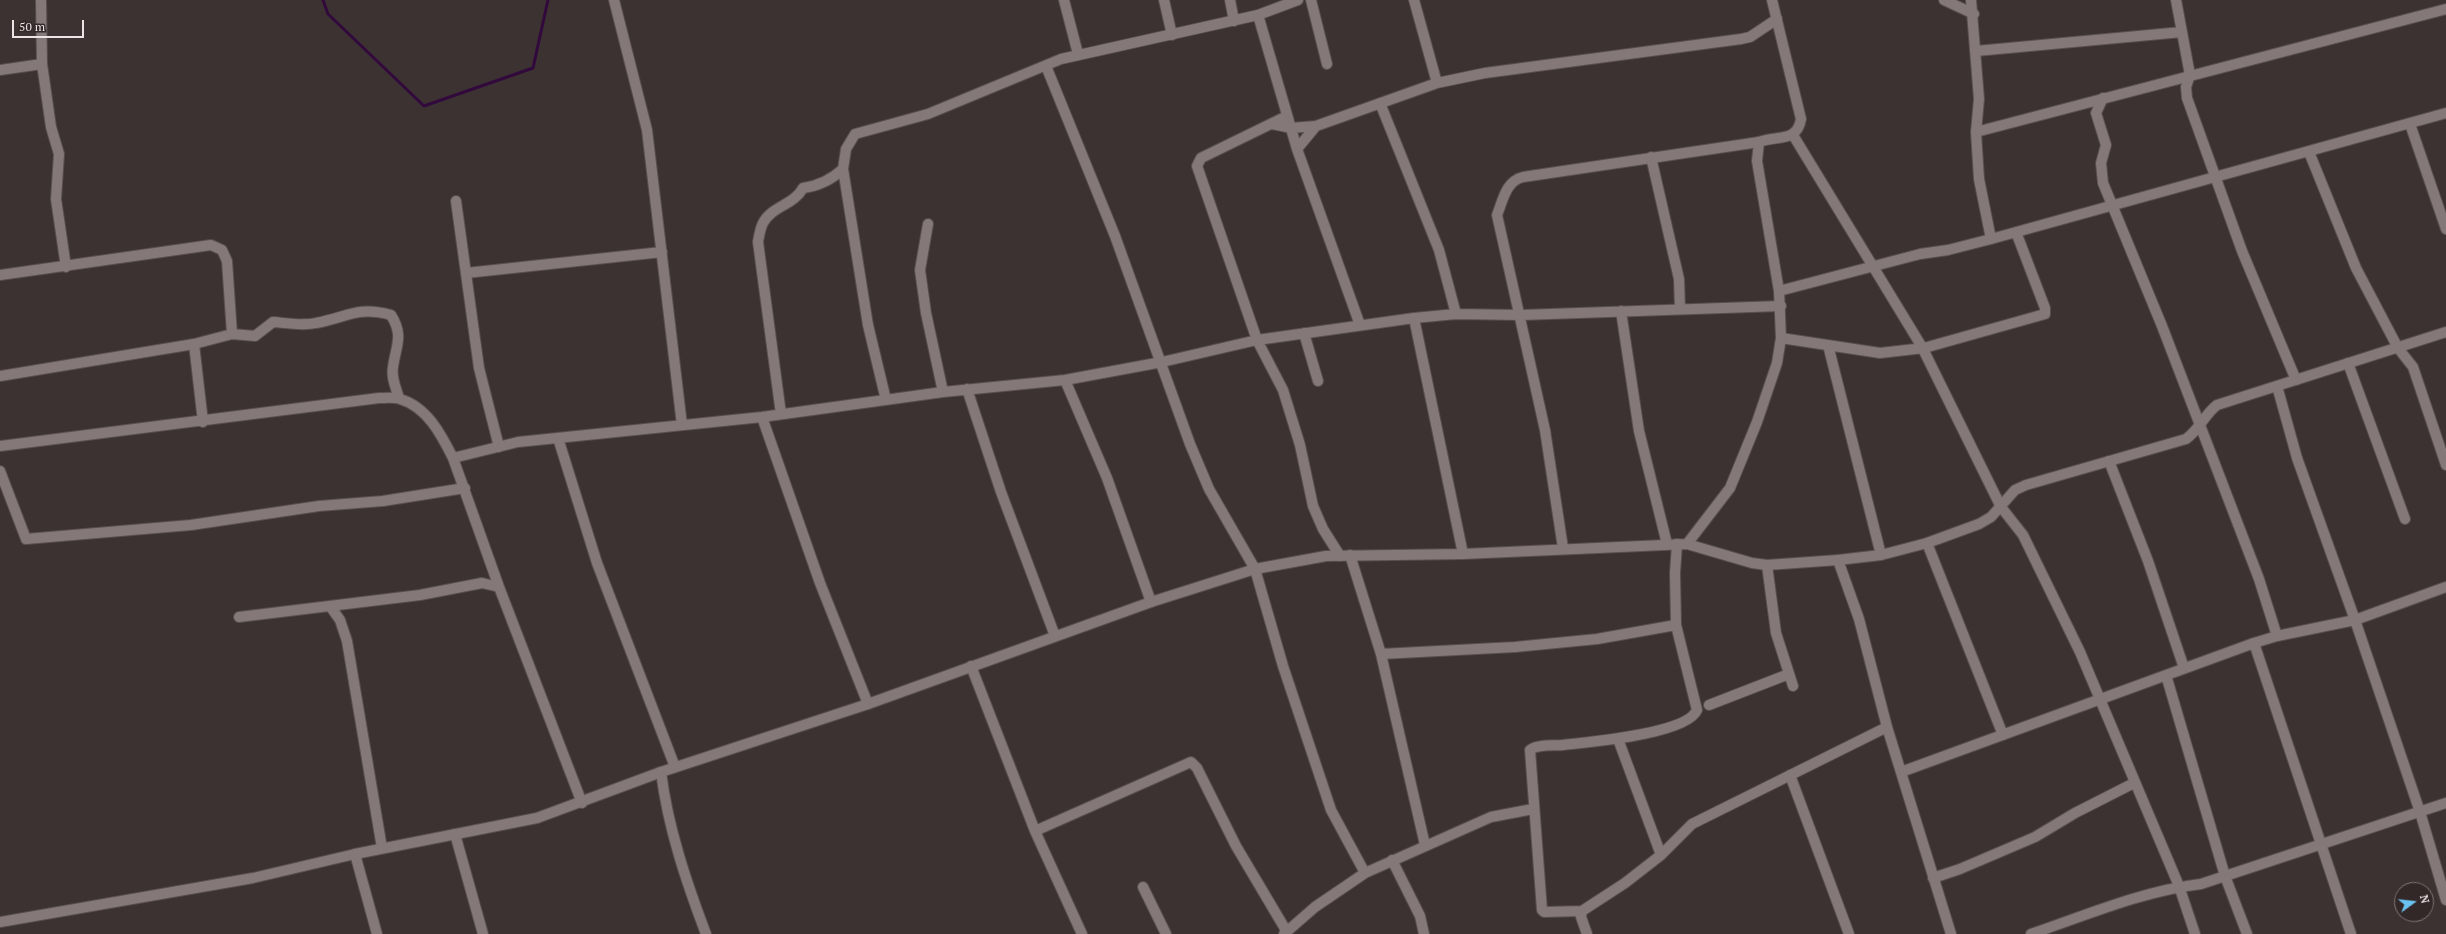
<!DOCTYPE html>
<html>
<head>
<meta charset="utf-8">
<style>
  body { margin:0 }
  #map { position:relative; width:2446px; height:934px; overflow:hidden; background:#3d3232; font-family:"PT Serif",serif }
  canvas { display:block }
  .north { position:absolute; left:2394px; top:882px; width:40px; height:40px; box-sizing:border-box; background:#332828; border:1px solid #7d7373; border-radius:50%; rotate:75deg; font-size:11px; font-weight:700; line-height:16px; text-align:center; color:#ebe4e4 }
  .north::after { content:''; display:block; margin:auto; width:14px; height:18px; background:#6ac3f1; clip-path:polygon(50% 0,100% 100%,50% 72%,0 100%) }
  .scale { position:absolute; left:12px; top:20px; width:72px; height:18px; box-sizing:border-box; border:2px solid #ebe4e4; border-top:0; padding-left:5px; font-size:12px; line-height:14px; white-space:nowrap; color:#ebe4e4; -webkit-text-stroke:3px #332828; paint-order:stroke }
</style>
</head>
<body>
<div id="map">
<canvas width="2446" height="934"></canvas>
<div class="north">N</div>
<div class="scale">50 m</div>
</div>
<script>
const c = document.querySelector('canvas').getContext('2d');
c.lineJoin = 'round';
function stroke(path, color, width, dash) {
  c.strokeStyle = color;
  c.lineWidth = width;
  c.lineCap = dash ? 'butt' : 'round';
  c.setLineDash(dash || []);
  c.stroke(path);
}
stroke(new Path2D(`
  M323,0L328,14L424,106L533,68L548,0`), '#32093c', 3);
const minor = new Path2D(`
  M41,0L42,64L51,127L59,154L56,199L66,267
  M614,0L647,130L682,425
  M1064,0L1078,54
  M1164,0L1172,35
  M1230,0L1234,21
  M1311,0L1327,64
  M1414,0L1437,83
  M1944,0L1974,14
  M1971,0L1979,99L1976,132L1979,179L1991,239
  M2176,0L2190,75L2186,87L2187,98L2242,251L2296,380
  M1258,15L1297,149L1360,325
  M1976,51L2182,32
  M1046,66L1115,236L1190,444L1209,489L1255,569L1283,666L1331,810L1365,873
  M0,70L42,64
  M2103,98L2096,113L2106,145L2101,163L2103,183L2162,326L2259,579L2277,636
  M1380,103L1439,250L1456,314
  M1287,116L1201,158L1197,166L1257,340L1283,390L1300,445L1313,506L1323,529L1340,556
  M1272,124L1291,128L1316,126L1437,83L1485,73L1741,39L1750,37L1777,19
  M2410,124L2446,229
  M1976,132L2446,9
  M1793,135L1922,347L2001,507L2023,535L2080,652L2179,886L2195,934
  M1297,149L1316,126
  M2309,152L2356,268L2398,348L2413,367L2446,465
  M1651,157L1679,279L1680,309
  M843,169L868,325L886,400
  M456,201L479,368L499,447
  M928,224L920,270L926,313L943,392
  M466,273L662,252
  M0,275L211,245L222,250L227,261L232,334
  M1779,291L1920,254L1948,250L1991,239L2446,113
  M1621,311L1639,431L1667,544
  M1414,318L1463,554
  M1304,333L1318,381
  M1781,338L1880,353L1924,348L2045,314V308L2016,232
  M194,344L203,422
  M1828,345L1881,555
  M2348,363L2405,519
  M0,376L194,344L232,334L255,336L273,322C286,323 303,326 316,323C348,317 357,306 391,315C404,336 396,345 393,367C391,378 396,388 399,398
  M1065,380L1107,478L1151,602
  M2277,386L2297,458L2355,620L2420,812L2446,900
  M967,389L1001,492L1055,636
  M781,414L758,242C759,236 760,229 763,223C772,206 794,205 803,188C819,186 831,180 843,169L846,149L855,134L928,114L1061,59L1258,15L1298,0
  M762,417L820,583L868,704
  M558,438L597,563L675,767
  M0,446L379,398C385,398 394,397 400,399C427,407 441,434 453,458L499,587L582,803
  M453,458L518,442L762,417L943,392L1065,380L1162,362L1257,340L1414,318L1456,314L1521,315L1781,306
  M2109,461L2148,561L2184,668
  M0,471L26,539L191,525L319,506L383,501L465,488
  M1927,543L2003,735
  M1677,544L1675,573L1676,625L1697,710C1687,734 1589,742 1563,745C1554,746 1537,744 1530,750L1542,910L1544,912L1582,911L1625,883L1661,855L1692,824L1887,727
  M1563,548L1545,430L1497,215C1503,200 1506,181 1523,177L1759,142
  M1350,555L1381,654L1425,845
  M1838,560L1859,619L1887,727L1951,934
  M1767,565L1776,633L1793,686
  M330,606L340,620L347,641L382,848
  M239,617L420,595L482,583L499,587
  M2254,643L2351,934
  M1381,654L1515,647L1597,639L1676,625
  M971,666L1035,831L1082,934
  M2166,675L2225,876L2247,934
  M1709,705L1789,674
  M1618,739L1661,855
  M661,772C668,828 686,881 706,934
  M1901,772L2254,643L2277,636L2355,620L2446,587
  M1790,775L1849,934
  M1035,831L1191,762L1197,768L1236,846L1287,932
  M455,834L483,934
  M355,854L377,934
  M1392,860L1420,916L1424,934
  M1933,878L1960,869L2035,837L2075,813L2134,783
  M1143,887L1166,934
  M1582,911L1581,917L1587,934
  M1284,934L1315,907L1365,873L1491,817L1533,809
  M2031,934C2087,915 2142,891 2201,884L2446,803`);
const tertiary = new Path2D(`
  M1687,544L1730,488L1757,422L1777,363L1781,338L1779,291L1757,161L1759,142C1777,135 1797,143 1801,119L1772,0
  M0,922L253,878L355,854L537,818L661,772L868,704L1151,602L1255,569L1326,556L1463,554L1687,544L1752,563L1767,565L1838,560L1881,555L1927,543L1979,524L1991,517L2015,490L2026,485L2186,439C2200,429 2204,415 2217,405L2446,332`);
stroke(minor, '#584f4f', 12);
stroke(tertiary, '#584f4f', 12);
stroke(minor, '#857878', 10);
stroke(tertiary, '#857878', 10);
</script>
</body>
</html>
